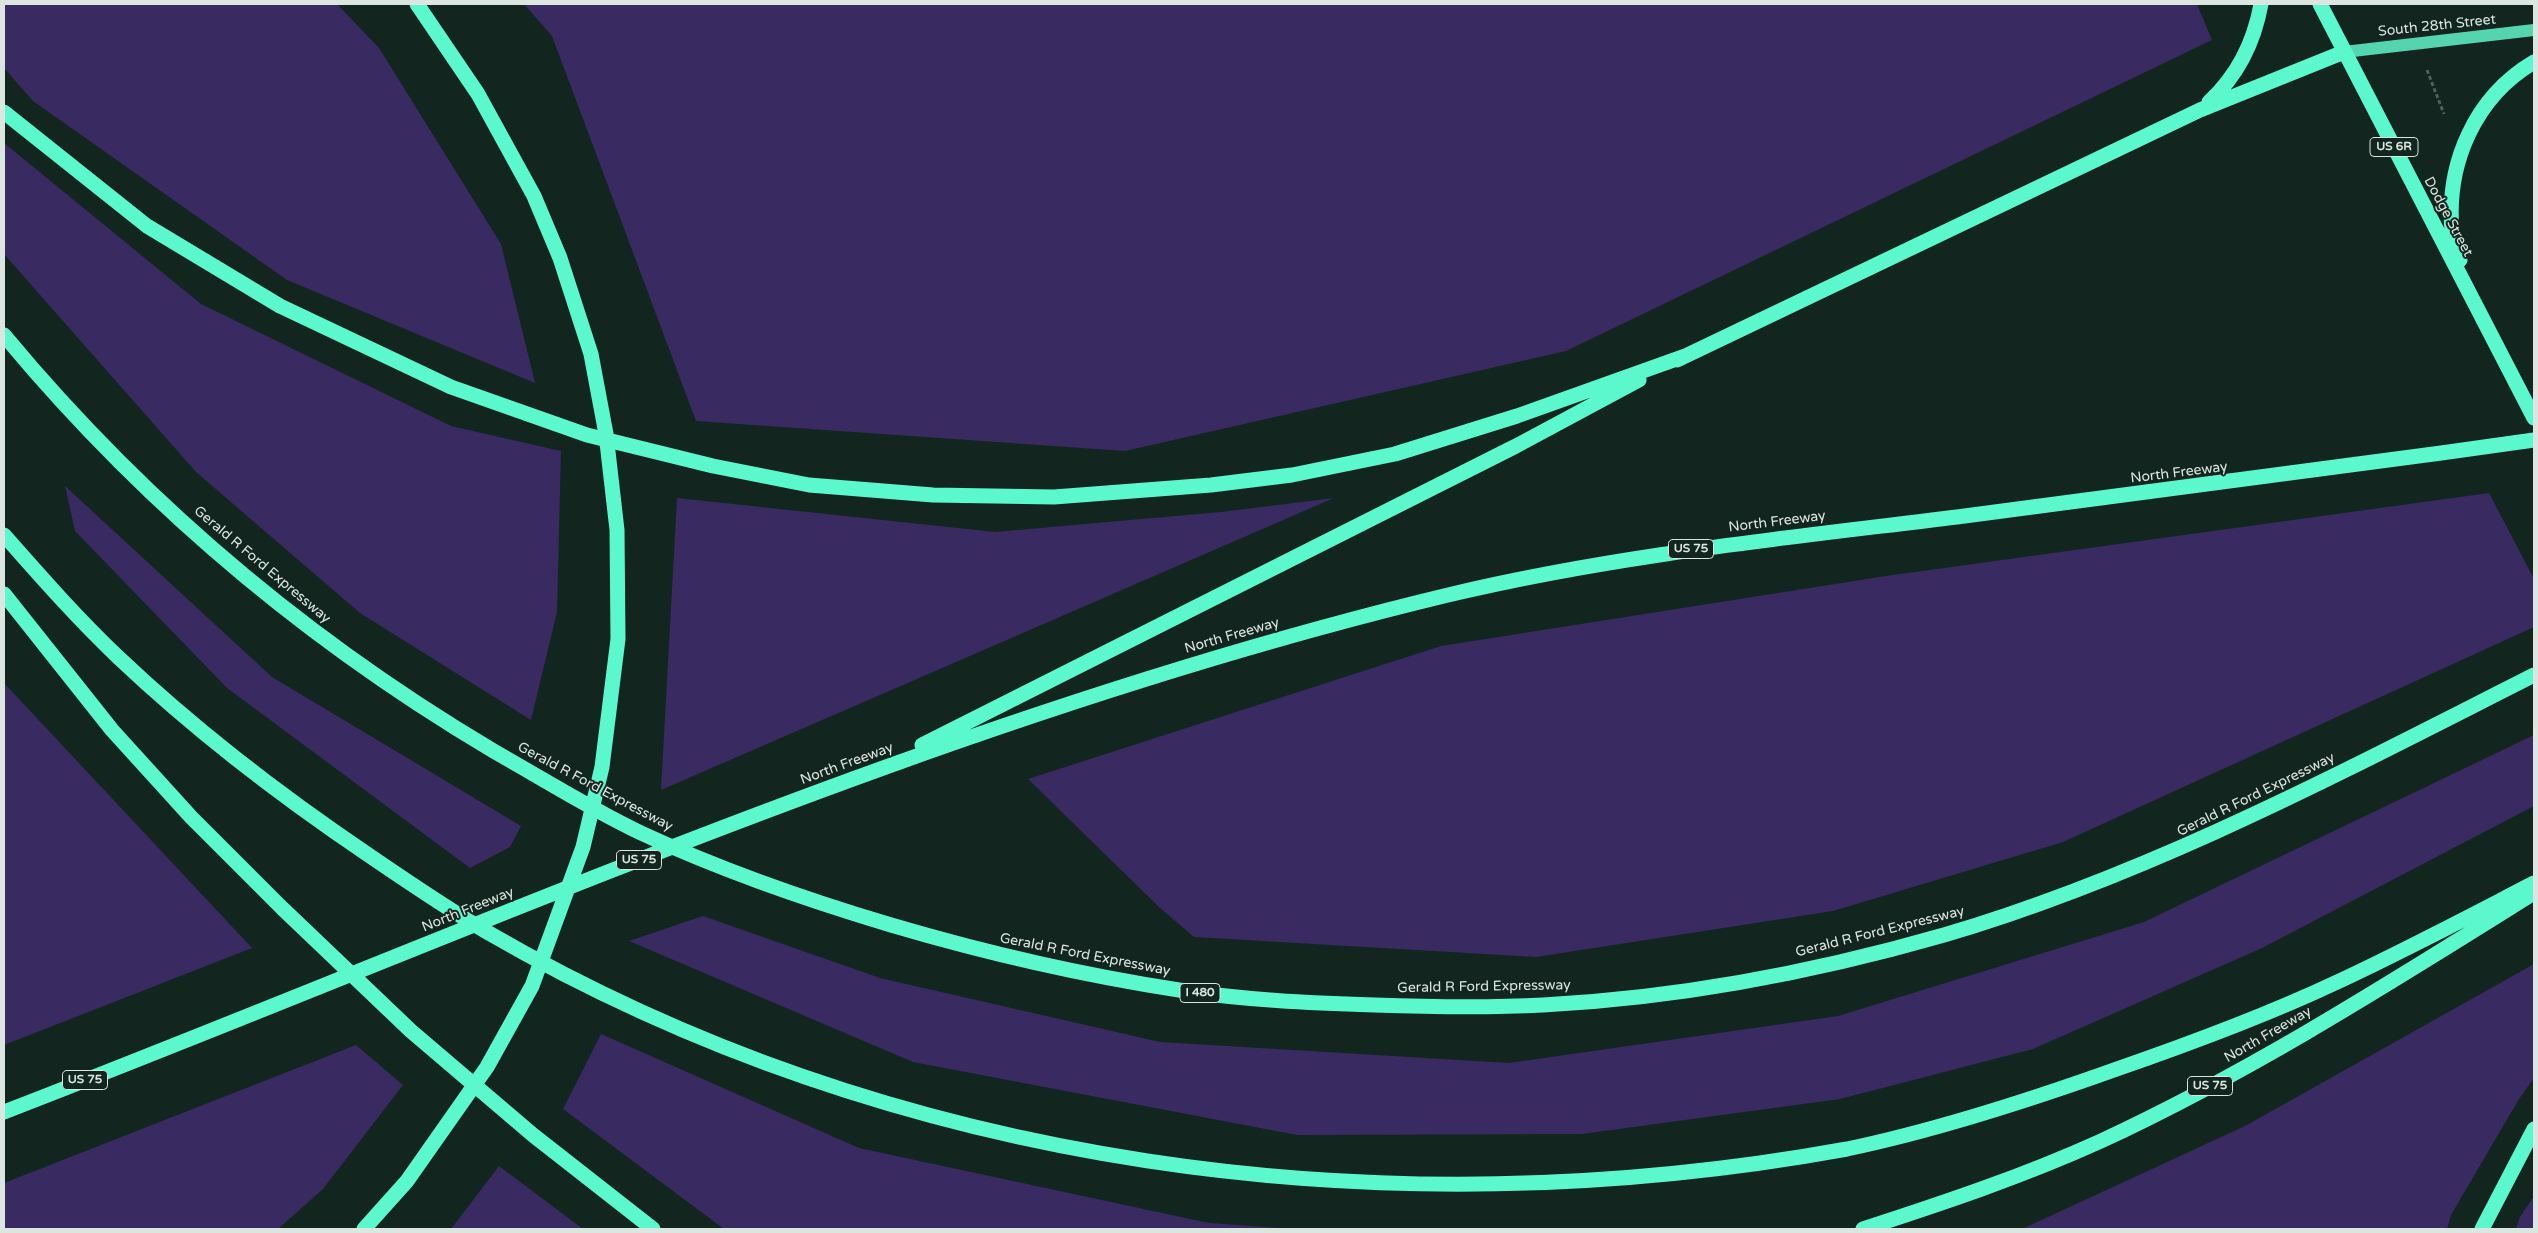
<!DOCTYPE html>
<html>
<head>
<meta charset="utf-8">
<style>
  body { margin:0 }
  #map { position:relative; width:2538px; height:1233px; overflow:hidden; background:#13251f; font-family:"Varela Round",sans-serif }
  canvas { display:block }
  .frame { position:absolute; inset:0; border:5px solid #dbe6e1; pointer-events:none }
</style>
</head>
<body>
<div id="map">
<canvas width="2538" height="1233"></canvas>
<div class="frame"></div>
</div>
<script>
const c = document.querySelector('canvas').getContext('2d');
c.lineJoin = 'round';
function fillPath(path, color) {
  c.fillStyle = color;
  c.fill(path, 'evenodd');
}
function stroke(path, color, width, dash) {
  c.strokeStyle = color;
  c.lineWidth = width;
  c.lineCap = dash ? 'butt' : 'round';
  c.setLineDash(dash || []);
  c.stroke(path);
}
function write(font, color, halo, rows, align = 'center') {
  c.font = font + ' "Varela Round",sans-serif';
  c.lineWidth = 4;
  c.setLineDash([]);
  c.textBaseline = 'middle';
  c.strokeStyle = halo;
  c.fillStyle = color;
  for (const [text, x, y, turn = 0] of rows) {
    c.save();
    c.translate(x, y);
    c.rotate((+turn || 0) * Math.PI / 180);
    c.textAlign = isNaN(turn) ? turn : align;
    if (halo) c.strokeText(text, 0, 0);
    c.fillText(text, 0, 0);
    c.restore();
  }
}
fillPath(new Path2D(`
  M4,4H337L379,48L501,244L535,383L287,280L33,101L4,68Z
  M524,4H2197L2212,40L1566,351L1125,451L696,421L552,36Z
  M4,143L201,304L451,426L561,451L557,612L531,720L360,613L196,472L4,254Z
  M65,486L272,677L521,826L510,847L470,868L227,688L75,531Z
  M2489,493L2534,579V627L2063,842L1833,911L1536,957L1194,937L1160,908L1028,779L1441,646L1886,576Z
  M677,498L995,532L1221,512L1334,498L661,790Z
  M4,683L252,948L4,1045Z
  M2534,735V806L2262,948L2033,1049L1840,1099L1582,1134L1297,1135L913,1062L629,941L703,916L880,978L1160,1042L1509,1063L1838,1016L2144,922Z
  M2534,964V1078L2519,1099L2451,1215L2447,1229H2022L2245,1126Z
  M601,1034L859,1148L1209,1223L1294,1229H724L563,1109Z
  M356,1045L403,1085L323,1189L278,1229H4V1183Z
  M499,1166L583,1229H451Z
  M2534,1196V1229H2516L2520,1217Z`), '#392a61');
stroke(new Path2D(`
  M2427,70L2444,114`), '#505f5a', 3, [4, 2.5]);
stroke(new Path2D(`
  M2344,52L2534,30`), '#55d4b0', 12);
stroke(new Path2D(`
  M2320,4L2534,418
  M2209,102C2238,75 2254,43 2261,4
  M4,112L147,226L280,306L451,387L587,435L713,466L809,485L933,495L1054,497L1211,485L1292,475L1395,454L1517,416L1685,356
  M2460,260C2457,251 2453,240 2452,231C2446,163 2475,97 2534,62
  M4,335C151,512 330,659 530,772C566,793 603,815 641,833C721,870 807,900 891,925C986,953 1081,975 1179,990C1244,1000 1309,1003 1375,1005C1431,1007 1487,1008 1543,1005C1678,998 1815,972 1944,935C2151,874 2342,772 2534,675
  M1677,360L2200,110L2344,52
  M4,535C41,577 78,619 118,657C196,731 281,796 370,856C408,882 446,908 487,932C896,1169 1385,1233 1847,1149C1938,1130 2027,1101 2114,1070C2189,1044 2263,1017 2335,983C2402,952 2468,917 2534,883
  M4,594L112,730L191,817L282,908L411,1031L533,1135L653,1229
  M922,745L1516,446L1639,380
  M4,1112C481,928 949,715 1448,595C1615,555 1787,538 1957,517C2150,493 2342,467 2534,440
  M364,1229L407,1181L487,1067L532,986L583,847L602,767L618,639L617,530L606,434L591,354L560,258L534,196L478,94L417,4
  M1863,1229C1943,1203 2024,1176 2101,1141C2252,1071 2393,981 2534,893
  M2482,1229L2534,1129`), '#5af8cc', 15);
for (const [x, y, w] of [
  [2394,147,48],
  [1691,549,45],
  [639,860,45],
  [1200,993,40],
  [85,1080,45],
  [2210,1086,45]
]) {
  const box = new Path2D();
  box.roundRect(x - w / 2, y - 9.5, w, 19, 4);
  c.fillStyle = '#13251f';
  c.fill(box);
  stroke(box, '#dbe6e1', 1);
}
write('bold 12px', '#dbe6e1', null, [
  ["US 6R",2394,147],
  ["US 75",1691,549],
  ["US 75",639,860],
  ["I 480",1200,993],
  ["US 75",85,1080],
  ["US 75",2210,1086]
]);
write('14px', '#dbe6e1', '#13251f', [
  ["South 28th Street",2437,26,-6],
  ["Dodge Street",2448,217,62],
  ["North Freeway",2179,473,-7],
  ["North Freeway",1777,522,-7],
  ["Gerald R Ford Expressway",262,565,40],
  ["North Freeway",1232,636,-16],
  ["North Freeway",847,764,-20],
  ["Gerald R Ford Expressway",595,787,28],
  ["Gerald R Ford Expressway",2256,795,-26],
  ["North Freeway",468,910,-22],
  ["Gerald R Ford Expressway",1880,932,-14],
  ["Gerald R Ford Expressway",1085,955,11],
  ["Gerald R Ford Expressway",1484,987,-1],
  ["North Freeway",2268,1035,-30]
]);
</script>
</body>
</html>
